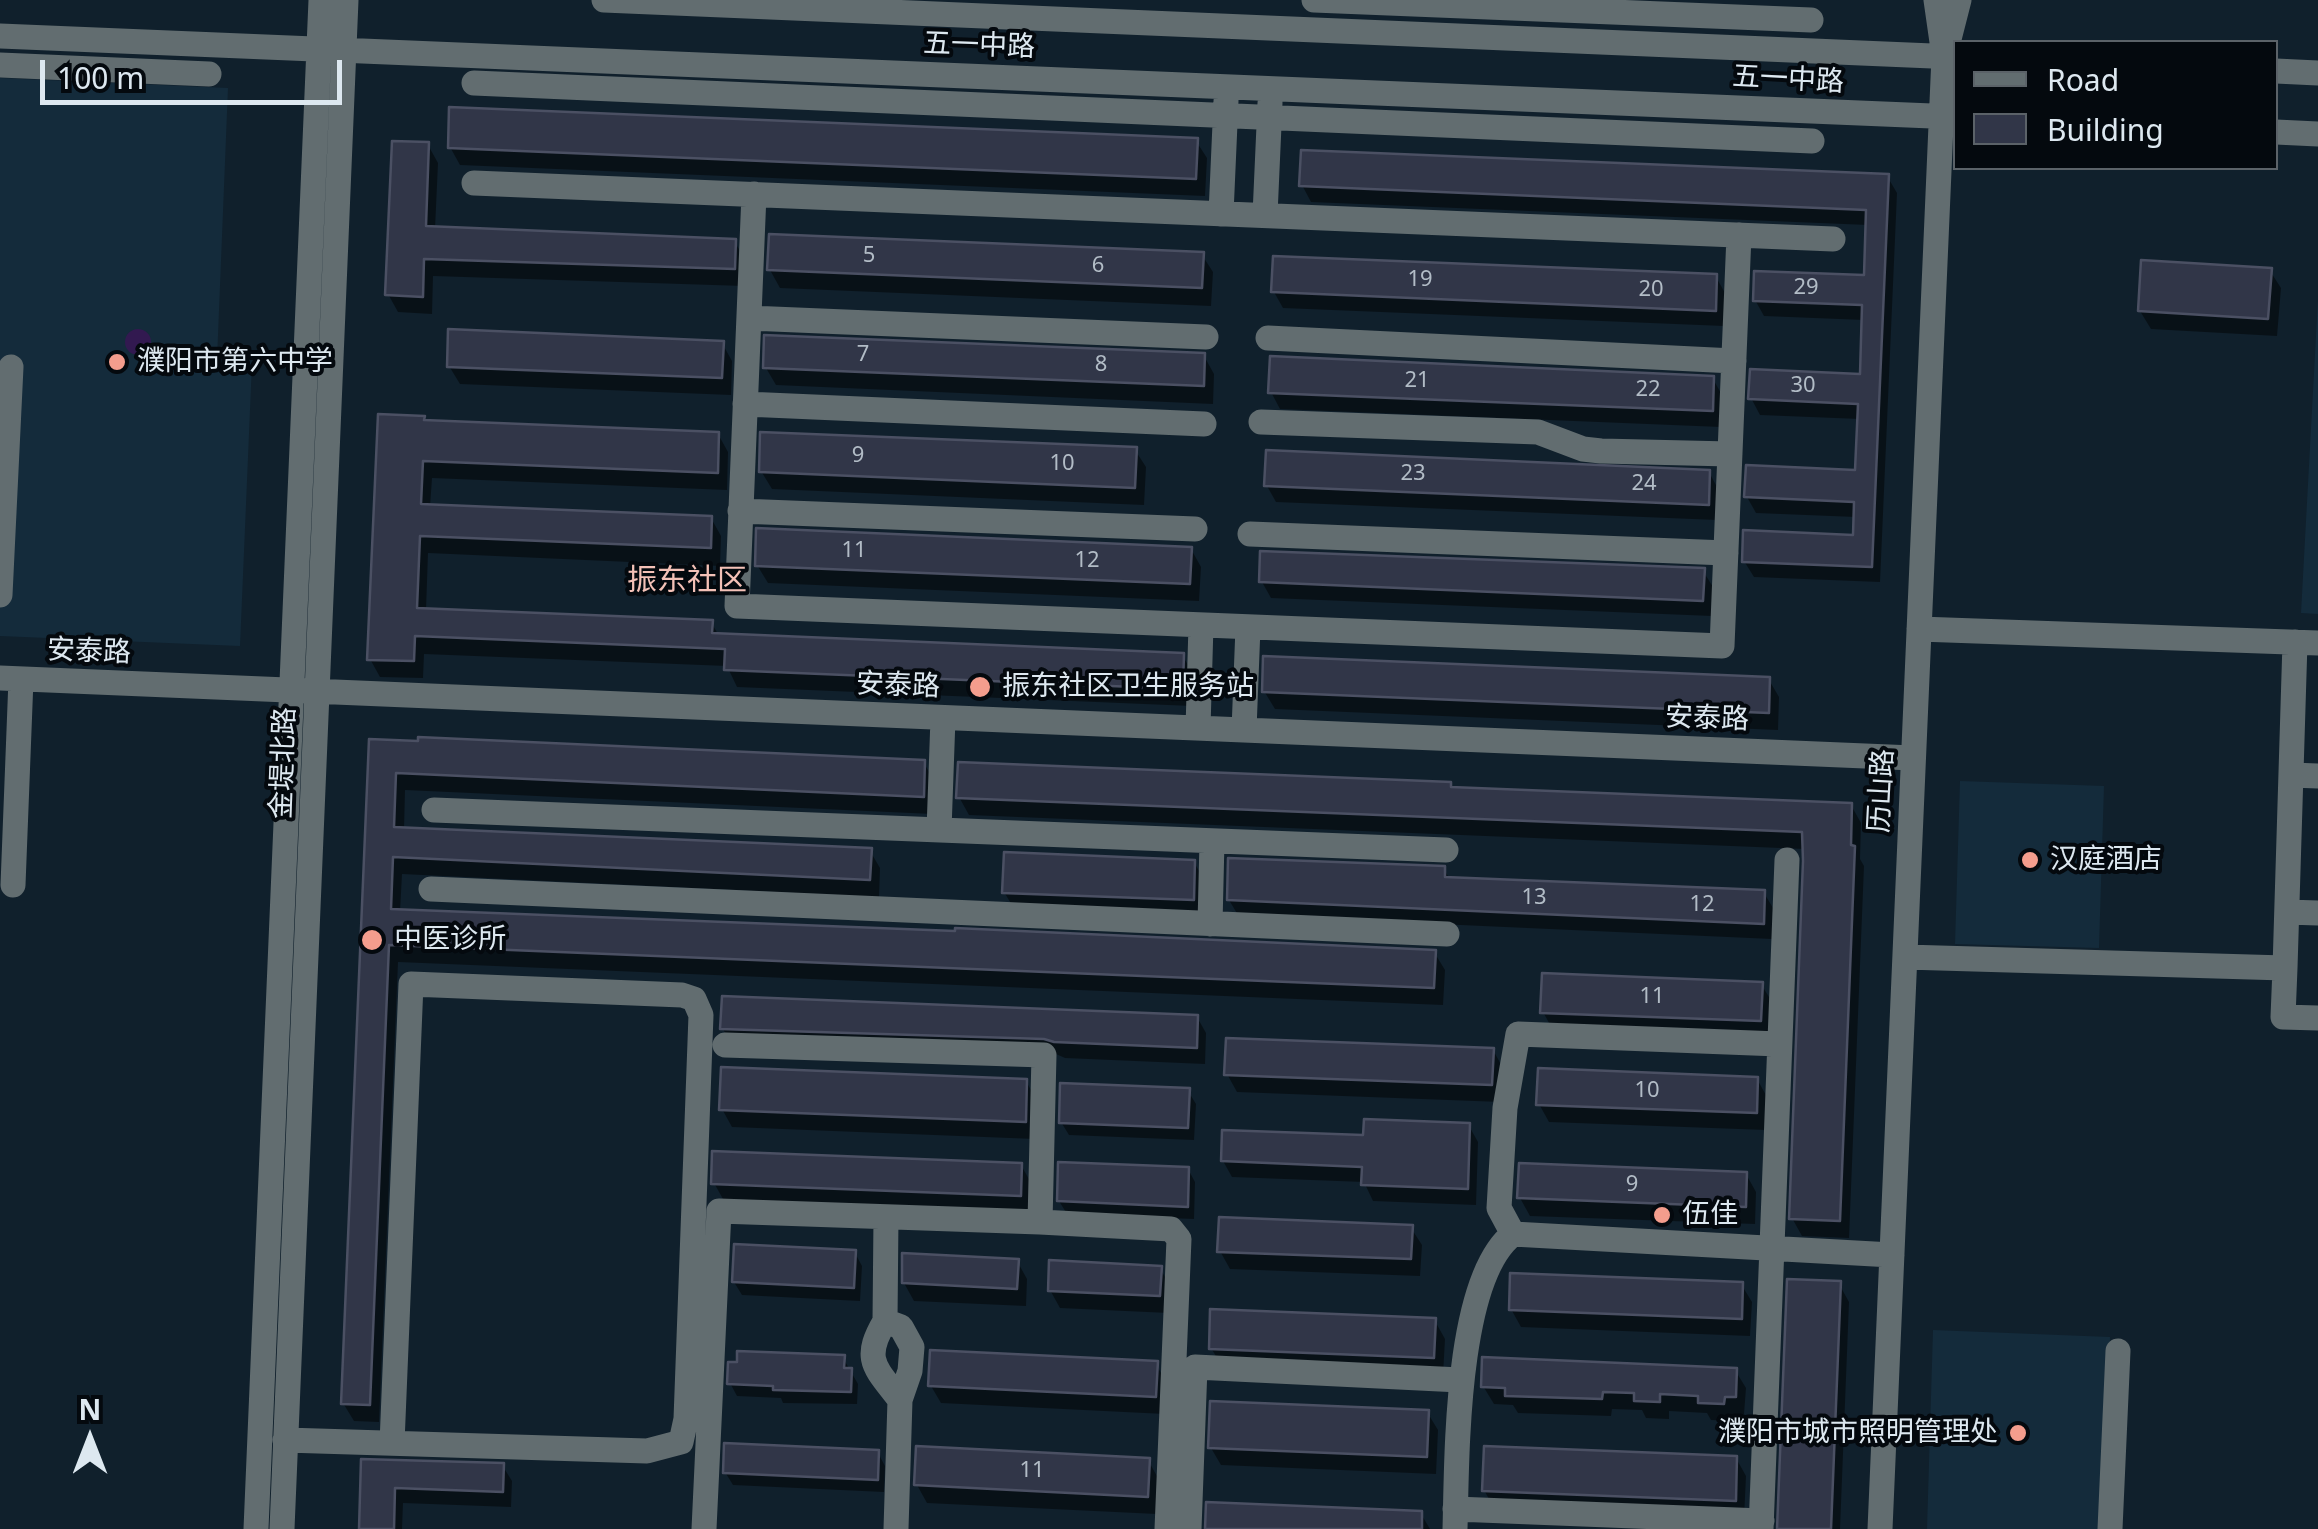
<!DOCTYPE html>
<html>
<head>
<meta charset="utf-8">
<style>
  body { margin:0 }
  #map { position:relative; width:2318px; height:1529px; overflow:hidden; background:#10202c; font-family:"Noto Sans",sans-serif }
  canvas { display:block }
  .legend { position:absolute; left:1953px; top:40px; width:325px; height:130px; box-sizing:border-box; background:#04090e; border:2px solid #5b6268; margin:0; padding:12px 18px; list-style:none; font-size:30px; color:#dde8f0 }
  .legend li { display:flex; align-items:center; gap:20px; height:50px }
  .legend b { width:50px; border:2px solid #5b6268 }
  .north { position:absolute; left:40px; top:1389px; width:100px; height:100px; -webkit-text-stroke:8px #04090e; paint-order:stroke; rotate:0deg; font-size:28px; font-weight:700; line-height:40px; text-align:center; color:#dde8f0 }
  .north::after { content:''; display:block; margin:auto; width:35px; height:45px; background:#dde8f0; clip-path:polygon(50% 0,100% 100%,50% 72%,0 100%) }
  .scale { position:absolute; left:40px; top:60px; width:302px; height:45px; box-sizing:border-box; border:5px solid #dde8f0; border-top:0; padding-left:12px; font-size:30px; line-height:35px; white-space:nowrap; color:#dde8f0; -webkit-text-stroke:8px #04090e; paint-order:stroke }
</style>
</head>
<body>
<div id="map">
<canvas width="2318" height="1529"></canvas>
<ul class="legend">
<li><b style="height:12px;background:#626d70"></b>Road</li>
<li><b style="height:28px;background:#313648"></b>Building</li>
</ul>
<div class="north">N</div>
<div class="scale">100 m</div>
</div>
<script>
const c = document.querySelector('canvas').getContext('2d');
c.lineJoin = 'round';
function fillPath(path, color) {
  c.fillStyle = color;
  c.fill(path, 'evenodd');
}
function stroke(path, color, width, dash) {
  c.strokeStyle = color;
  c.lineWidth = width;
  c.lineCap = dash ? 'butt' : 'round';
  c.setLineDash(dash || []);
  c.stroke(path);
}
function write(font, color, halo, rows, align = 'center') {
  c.font = font + ' "Noto Sans","Noto Sans SC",sans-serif';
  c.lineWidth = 8;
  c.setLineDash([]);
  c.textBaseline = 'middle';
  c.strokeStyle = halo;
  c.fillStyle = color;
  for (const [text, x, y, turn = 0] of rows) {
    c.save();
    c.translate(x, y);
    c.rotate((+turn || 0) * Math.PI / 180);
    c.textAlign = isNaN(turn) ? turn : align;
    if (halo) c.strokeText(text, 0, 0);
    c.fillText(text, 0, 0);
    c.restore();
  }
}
fillPath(new Path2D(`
  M0,78L228,88L217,360L252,363L240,646L0,636Z
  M2318,299V614L2301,613Z
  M1960,781L2104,786L2099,948L1955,944Z
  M1933,1330L2110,1337L2103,1529H1927Z`), '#142b3b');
fillPath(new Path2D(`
  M125 342a13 13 0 1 1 26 0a13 13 0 1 1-26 0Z`), '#321950');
fillPath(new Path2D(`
  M1196,141L1207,158L1205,196L460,165L450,147Z
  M428,145L438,163L435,229L734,241L745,259L744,286L433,276L432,314L398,312L388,294Z
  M1887,176L1897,193L1880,582L1754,577L1744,561L1855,537L1856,517L1756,513L1747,497L1858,472L1860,419L1760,415L1751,398L1862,377L1864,320L1764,316L1755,300L1866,278L1868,225L1311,202L1302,185Z
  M1202,255L1213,272L1211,306L780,288L770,270Z
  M2270,271L2281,288L2277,336L2151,329L2140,311Z
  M1716,277L1725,293L1724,326L1283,308L1274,292Z
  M722,343L732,361L731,395L460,384L449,366Z
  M1204,356L1214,374L1213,404L776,385L766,368Z
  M1713,379L1722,395L1721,427L1280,409L1271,392Z
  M425,422L718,434L728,452L727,490L432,478L430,507L711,518L721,536L720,566L428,553L426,610L711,622L719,636L1182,655L1193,673L1192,706L737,687L727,666L424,654L423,678L380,677L370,659Z
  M1135,450L1146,467L1144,505L772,489L761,471Z
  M1709,472L1718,489L1717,520L1276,502L1267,486Z
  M1191,549L1201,567L1199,601L768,583L757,565Z
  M1703,571L1713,587L1712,616L1271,598L1262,582Z
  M1769,680L1779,697L1778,730L1275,709L1264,691Z
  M371,741L924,763L934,781L933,814L405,790L404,830L870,851L880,868L879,897L402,874L400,912L1434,952L1445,970L1443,1005L398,962L379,1422L354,1421L343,1403Z
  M1450,785L1452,789L1851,805L1861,823L1860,859L1864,866L1849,1238L1802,1236L1792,1218L1805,849L969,815L959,797Z
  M1194,862L1204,880L1203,918L1015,910L1004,892Z
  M1444,869L1450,880L1764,893L1773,908L1772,939L1238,915L1229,900Z
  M1761,984L1772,1002L1770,1038L1553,1030L1543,1012Z
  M1197,1017L1206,1033L1205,1064L1065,1058L1056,1054L732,1045L723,1029Z
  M1493,1050L1503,1068L1501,1102L1237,1092L1227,1074Z
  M1757,1079L1767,1097L1766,1130L1549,1122L1539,1104Z
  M1026,1081L1036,1099L1035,1139L732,1127L722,1109Z
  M1188,1091L1196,1104L1194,1140L1069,1135L1061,1122Z
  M1469,1126L1478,1142L1476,1205L1373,1201L1364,1182L1232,1177L1223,1161Z
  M1021,1165L1030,1181L1029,1212L723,1199L714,1183Z
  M1188,1169L1195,1182L1194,1219L1067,1214L1059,1201Z
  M1746,1174L1756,1192L1755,1224L1530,1216L1520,1198Z
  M1411,1228L1422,1245L1420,1276L1230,1269L1220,1251Z
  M855,1253L862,1266L860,1301L742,1295L734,1282Z
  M1017,1261L1027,1279L1026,1306L914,1301L904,1283Z
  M1160,1268L1170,1286L1169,1313L1060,1308L1050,1290Z
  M1741,1284L1752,1302L1750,1336L1521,1327L1511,1309Z
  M1839,1284L1849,1302L1840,1529H1779Z
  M1435,1321L1445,1339L1443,1375L1222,1366L1211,1348Z
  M843,1358L858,1384L857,1404L783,1403L781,1398L737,1396L730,1383Z
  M1156,1364L1166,1382L1165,1414L941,1403L931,1386Z
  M1735,1370L1746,1388L1744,1414H1733V1421L1711,1420L1707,1413L1669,1411V1419L1646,1418L1642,1410L1612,1409L1611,1416L1518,1413L1513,1405L1494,1404L1483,1386Z
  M1427,1412L1438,1430L1436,1474L1221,1465L1211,1448Z
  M878,1453L885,1466L884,1492L733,1485L725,1472Z
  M1736,1458L1746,1476L1744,1518L1494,1508L1484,1490Z
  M1148,1460L1158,1478L1157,1514L927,1503L917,1485Z
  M364,1461L502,1465L512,1481L511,1507L403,1503L402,1529H362Z
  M1421,1514L1430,1529H1208Z`), '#0007');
const building = new Path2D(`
  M449,107L1198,138L1196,179L448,148Z
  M392,141L429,142L426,226L736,239L735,269L424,259L423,297L385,295Z
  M1301,150L1889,174L1872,567L1742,562L1743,530L1853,535L1854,502L1744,497L1746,465L1855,470L1858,404L1748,399L1750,369L1860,374L1862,305L1753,301L1754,271L1864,275L1866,210L1299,186Z
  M769,234L1204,252L1202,288L767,270Z
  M1273,256L1717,274L1716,311L1271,292Z
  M2141,260L2272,268L2268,319L2138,311Z
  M448,329L724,341L722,378L447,367Z
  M764,335L1205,353L1204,386L763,368Z
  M1270,356L1714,376L1713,411L1268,393Z
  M378,414L425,416L424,420L719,432L718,473L423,461L421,504L712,516L711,548L420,536L417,608L713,620L712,633L1184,653L1183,689L724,670L725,649L415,636L414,661L367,660Z
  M760,432L1137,447L1135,488L759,472Z
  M1266,450L1710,470L1709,505L1264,486Z
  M756,528L1192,547L1190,584L755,566Z
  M1260,551L1705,568L1703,601L1259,582Z
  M1263,656L1770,677L1769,713L1262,692Z
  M418,737L925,760L924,797L396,773L394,827L872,848L870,880L393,857L391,909L955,931V928L1436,950L1434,988L389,945L370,1405L341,1404L369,739L418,741Z
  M958,762L1451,782V787L1852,803L1851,845L1855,846L1840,1221L1789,1219L1803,861L1802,832L956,798Z
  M1004,852L1195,860L1194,900L1002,893Z
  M1228,858L1445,866V877L1765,890L1764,924L1227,900Z
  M1542,973L1763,982L1761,1021L1540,1013Z
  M722,996L1198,1015L1197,1048L1054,1042L1044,1039L720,1029Z
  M1226,1038L1494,1048L1492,1085L1224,1075Z
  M721,1067L1027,1079L1026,1122L719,1110Z
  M1538,1068L1758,1077L1757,1113L1536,1105Z
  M1060,1083L1190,1088L1188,1128L1059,1123Z
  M1364,1119L1470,1123L1468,1189L1361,1185L1362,1167L1221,1161L1222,1130L1363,1135Z
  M712,1151L1022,1163L1021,1196L711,1184Z
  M1058,1162L1189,1167L1188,1207L1057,1201Z
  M1519,1163L1747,1172L1746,1207L1517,1198Z
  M1219,1217L1413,1225L1411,1259L1217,1252Z
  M734,1244L856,1250L854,1288L732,1282Z
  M902,1253L1019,1259L1017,1289L902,1283Z
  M1049,1260L1162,1266L1160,1296L1048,1291Z
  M1510,1273L1743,1282L1742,1319L1509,1310Z
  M1787,1279L1841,1281L1831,1529H1777Z
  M1210,1309L1436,1318L1434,1358L1209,1349Z
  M930,1350L1158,1361L1156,1397L928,1386Z
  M737,1351L845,1355L844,1368H852L851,1392L773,1390V1386L727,1384L728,1362H737Z
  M1482,1357L1737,1368L1736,1397H1725L1724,1404L1698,1403V1396L1660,1394V1402L1634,1401V1393L1603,1392L1602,1399L1505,1396V1388L1481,1387Z
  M1210,1401L1429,1410L1427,1457L1208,1448Z
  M724,1443L879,1450L878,1480L723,1473Z
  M916,1446L1150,1458L1148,1497L914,1485Z
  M1484,1446L1737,1456L1736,1501L1482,1491Z
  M361,1459L504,1463L503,1492L395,1488L394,1529H359Z
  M1206,1502L1422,1511V1529H1205Z`);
fillPath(building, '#313648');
stroke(building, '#4b5063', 2.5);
stroke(new Path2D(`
  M604,0L1956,57
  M1314,0L1811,20
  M0,36L1956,117
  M1947,47L1959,0
  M0,65L209,74
  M2276,71L2318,73
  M474,83L1812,141
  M2276,132L2318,134
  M474,183L1833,239
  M754,194L737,606L1722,646L1739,235
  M1221,214L1226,101
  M1265,215L1270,103
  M749,318L1206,337
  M1268,338L1734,361
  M745,404L1204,424
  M1261,422L1538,432L1583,449L1601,451L1730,454
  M740,511L1195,529
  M1250,534L1726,553
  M0,595L11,367
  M1919,629L2318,643
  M0,678L1913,758
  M1198,728L1201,625
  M1244,730L1248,627
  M2291,775L2318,776
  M434,810L1446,850
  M939,830L943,718
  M13,885L21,679
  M431,889L1447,934
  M2287,912L2318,913
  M1210,924L1212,841
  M1905,957L2285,968L2295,642
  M2285,968L2283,1017L2318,1018
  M886,1217L885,1321L901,1327L912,1347L910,1371L900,1400L896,1529
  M1040,1222L1171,1229L1179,1239L1167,1529
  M1513,1234L1499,1208L1505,1108L1518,1034L1779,1044
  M885,1321C862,1360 875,1367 900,1400
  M285,1440L647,1451L681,1442L686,1419L701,1015L694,999L682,995L411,984L392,1443
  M1455,1509L1762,1521
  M256,1529L321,0
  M282,1529L346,0
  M704,1529L719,1211L1040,1222L1044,1055L725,1045
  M1189,1529L1195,1367L1460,1380
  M1455,1529C1457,1459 1455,1279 1513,1234L1892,1255
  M1761,1529L1787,860
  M1880,1529L1944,56L1936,0
  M2110,1529L2118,1351`), '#626d70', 25);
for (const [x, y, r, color] of [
  [117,362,10,"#f49d8d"],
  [980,687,12,"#f49d8d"],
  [2030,860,10,"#f49d8d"],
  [372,940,12,"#f49d8d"],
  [1662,1215,10,"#f49d8d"],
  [2018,1433,10,"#f49d8d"]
]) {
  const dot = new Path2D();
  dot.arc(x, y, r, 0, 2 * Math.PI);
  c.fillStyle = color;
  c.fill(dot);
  stroke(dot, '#04090e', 4);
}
write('22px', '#b2bcc6', null, [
  ["5",869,256],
  ["6",1098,266],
  ["19",1420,280],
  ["29",1806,288],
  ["20",1651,290],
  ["7",863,355],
  ["8",1101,365],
  ["21",1417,381],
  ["30",1803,386],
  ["22",1648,390],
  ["9",858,456],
  ["10",1062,464],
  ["23",1413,474],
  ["24",1644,484],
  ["11",854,551],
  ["12",1087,561],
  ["13",1534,898],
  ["12",1702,905],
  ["11",1652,997],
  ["10",1647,1091],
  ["9",1632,1185],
  ["11",1032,1471]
]);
write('28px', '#dde8f0', '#04090e', [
  ["五一中路",979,46,2],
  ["五一中路",1788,80,3],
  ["安泰路",89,652,2],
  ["安泰路",898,686,2],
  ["安泰路",1707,719,2],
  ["金堤北路",284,763,-88],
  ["历山路",1882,791,-87]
]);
write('28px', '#dde8f0', '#04090e', [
  ["濮阳市第六中学",137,362],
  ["振东社区卫生服务站",1002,687],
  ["汉庭酒店",2050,860],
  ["中医诊所",394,940],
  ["伍佳",1682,1215],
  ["濮阳市城市照明管理处",1998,1433,"right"]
], 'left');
write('30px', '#f4c1b7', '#04090e', [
  ["振东社区",687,581]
]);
</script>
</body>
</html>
